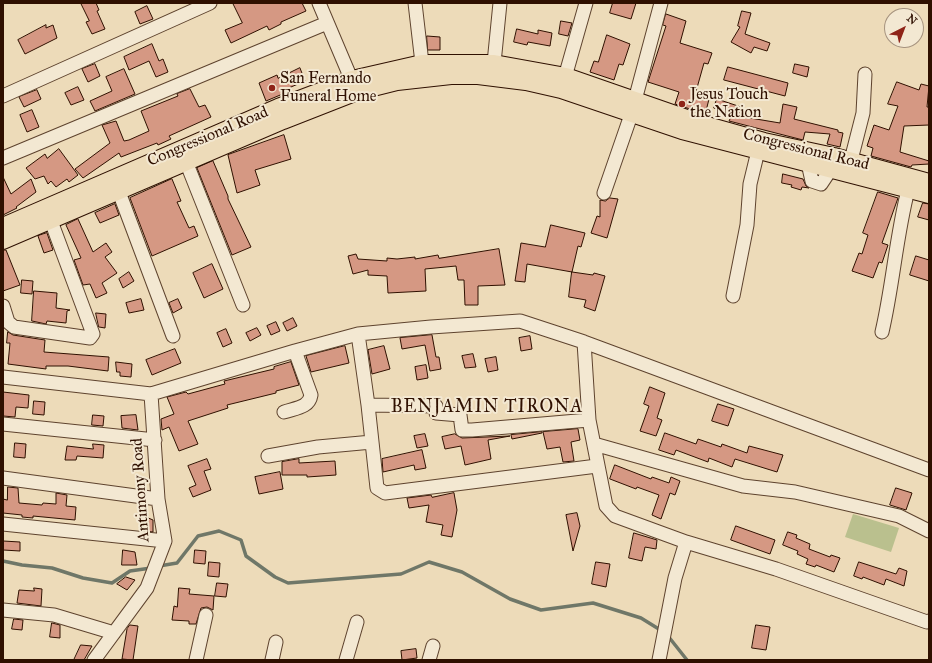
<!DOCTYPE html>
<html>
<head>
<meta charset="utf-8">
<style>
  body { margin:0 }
  #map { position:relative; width:932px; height:663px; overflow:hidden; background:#eddbb9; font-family:"IM FELL Great Primer",serif }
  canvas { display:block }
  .frame { position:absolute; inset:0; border:4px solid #2f1000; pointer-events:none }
  .north { position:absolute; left:884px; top:8px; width:40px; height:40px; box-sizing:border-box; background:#f3e8d2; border:1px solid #a5927e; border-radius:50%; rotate:42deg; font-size:11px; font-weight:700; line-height:16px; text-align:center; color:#2f1000 }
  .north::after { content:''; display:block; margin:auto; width:14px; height:18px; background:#8f2418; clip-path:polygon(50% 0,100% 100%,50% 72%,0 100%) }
</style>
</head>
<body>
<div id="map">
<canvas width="932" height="663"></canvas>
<div class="frame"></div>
<div class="north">N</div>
</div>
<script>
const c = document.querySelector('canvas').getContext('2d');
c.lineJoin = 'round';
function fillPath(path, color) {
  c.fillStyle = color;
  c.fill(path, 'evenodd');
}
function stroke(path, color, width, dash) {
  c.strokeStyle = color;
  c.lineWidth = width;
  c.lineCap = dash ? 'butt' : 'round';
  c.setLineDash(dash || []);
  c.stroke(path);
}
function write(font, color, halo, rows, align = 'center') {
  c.font = font + ' "IM FELL Great Primer",serif';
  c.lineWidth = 4;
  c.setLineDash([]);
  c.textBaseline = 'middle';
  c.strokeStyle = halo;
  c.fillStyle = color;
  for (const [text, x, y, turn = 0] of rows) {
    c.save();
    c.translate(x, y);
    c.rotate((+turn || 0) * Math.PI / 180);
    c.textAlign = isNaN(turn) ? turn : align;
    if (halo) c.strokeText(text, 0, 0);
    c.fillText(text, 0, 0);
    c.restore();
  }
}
fillPath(new Path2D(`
  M853,514L899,528L891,552L845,537Z`), '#bac08e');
stroke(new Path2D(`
  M3,561L22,565L52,568L83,578L112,583L130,571L151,568
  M159,566L177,563L198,536L219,531L241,540L246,556L275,577L288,583L401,574L429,562L462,572L510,599L541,610L593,603L641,618L662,631
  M668,636L687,660`), '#6f7768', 3.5);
const building = new Path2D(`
  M81,3H96L99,10L97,11L105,29L92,34L86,22L89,21Z
  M233,3H302L306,11L281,22V24L269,30L267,26L231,43L225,30L242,23Z
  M613,3H636L631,19L610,13Z
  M147,6L153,19L140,24L135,12Z
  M742,11L751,13L745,34L770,43L767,51L754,47L751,53L731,42L740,27L738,26Z
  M666,14L686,21L680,43L712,53L708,64L704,63L695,95L709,99L706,111L691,106L690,109L675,104L679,92L648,82L666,26L663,25Z
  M561,21L572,23L568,36L559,34Z
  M46,25V28L53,25L57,38L25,54L18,40Z
  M517,29L538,34V30L552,33L550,46L528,42L527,45L514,42Z
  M607,35L630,44L623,65L619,64L614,80L590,72L594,61L598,62Z
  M427,36L440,37V50H428Z
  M152,44L159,61L163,59L168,72L156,77L149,61L129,70L124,57Z
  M95,64L100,76L88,82L82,69Z
  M795,64L809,67L807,77L793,73Z
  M728,67L788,83L785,96L724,80Z
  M300,68L305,81L284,90L285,93L266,101L259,83L277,75L278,78Z
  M124,69L135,94L95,111L90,101L112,91L106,77Z
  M897,82L919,90L921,84L929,86L927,107H929V125L904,126L900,152L929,161V164L912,165L911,167L871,156L873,148L867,146L874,125L889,130L898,106L888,104Z
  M78,87L84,100L71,105L65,93Z
  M190,89L199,107L205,105L211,117L169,136L171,139L158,145L157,143L121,157L119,153L83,178L75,169L110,143L102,125L116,121L124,141L129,140L149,131L141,111L178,96L177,94Z
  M37,90L41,99L24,107L19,97Z
  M717,99L741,107L738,116L780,123L783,104L797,107L794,119L838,130V132L843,133L840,147L827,144L830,134L805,132L803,140L729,121L732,115L735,116L714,108Z
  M32,110L39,127L27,132L20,115Z
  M284,135L291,159L255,170L260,185L237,193L228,155Z
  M59,149L78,175L69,182L67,179L56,187L51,181L48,184L44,176L35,179L26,168L45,154L47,158Z
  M213,161L228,196V199L251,247L232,255L197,168Z
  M783,174L803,179L806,186L809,188L802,187L801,190L791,187L792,185L782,183Z
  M3,177L11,194L31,179L36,192L16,207L17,208L3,215Z
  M172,179L181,201L177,202L189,228L194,226L198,236L152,256L130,198Z
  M878,192L898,198L882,243L888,245L882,263L879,262L873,278L852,271L859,253L862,254L868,235L863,233Z
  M610,198L618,199L607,238L591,233L597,216L600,217V200L605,201Z
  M923,203L929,204V220L918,217Z
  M115,204L119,215L100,223L95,213Z
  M78,219L93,252L106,243L112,252L105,257L117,273L102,283L107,293L96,298L90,284L83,285L74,260L81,258L66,225Z
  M551,225L585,233L581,247L578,246L572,272L527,264L525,282L515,281L521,243L545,247Z
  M47,233L53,250L44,253L38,236Z
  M499,249L505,285L478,286V305H465L464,280H458L456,266L425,269L426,291L388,293L387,276L368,275V270L353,274L348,256L356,254L358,259L387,261V258L397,259L415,257V259L438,255L439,258Z
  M3,250H6L20,285L3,291Z
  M916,256L929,260V281L910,275Z
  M212,264L223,289L204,298L193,273Z
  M129,272L134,281L123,288L119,279Z
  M572,272L593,275L594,273L605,276L595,311L584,307L586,300L569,297Z
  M22,280L33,281L32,294L21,293Z
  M34,291L57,293L56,308L70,310L67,311L66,323L47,321L46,324L32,321Z
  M141,299L144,310L129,313L126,303Z
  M178,299L182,308L173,313L169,303Z
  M96,313L106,314L105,328L99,327Z
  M293,318L297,326L287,331L283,323Z
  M276,322L280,331L271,335L267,326Z
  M257,328L261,335L250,341L246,333Z
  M226,329L232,343L223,347L217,333Z
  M8,332L13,335L45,340L44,352L109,357L108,371L68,366H46V369L8,364L10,343H7Z
  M432,335L436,357H439L441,369L430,371L425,345L402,349L400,338Z
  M530,336L532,349L521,351L519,338Z
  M345,346L349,363L311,372L306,356Z
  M384,346L390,369L372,374L368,350Z
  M175,349L181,363L152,375L146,360Z
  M473,354L476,367L465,368L462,356Z
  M496,357L498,370L488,372L485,359Z
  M116,362L132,364L131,377L120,376V372H117Z
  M291,362L299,385L276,391V393L227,405L228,408L188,421L198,444L179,451L169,427L162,430L161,419L174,414L167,397L186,392L188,394L225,384L224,381L274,369V367Z
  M426,365L428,378L417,380L415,367Z
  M650,387L665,393L657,418L662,420L656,436L640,431L649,406L644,404Z
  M3,392L29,395L28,408L16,407L15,417L3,416Z
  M34,401L45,402L44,415L33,414Z
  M718,404L734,409L728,426L712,421Z
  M93,415L104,416L103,426L92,425Z
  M136,415L138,430L122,428L121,416Z
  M578,429L580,440L571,442L574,461L563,462L560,447L547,449L543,432Z
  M542,432V433L512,439L511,435Z
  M665,433L696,444L698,439L721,447L722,444L747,453L749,446L783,455L777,472L735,459L732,467L709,458L708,462L676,450L674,455L659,450Z
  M425,434L428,446L417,448L414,436Z
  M455,434L462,438L510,436L488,440L491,459L465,465L461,446L445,449L442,437Z
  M15,443L26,444L25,458L14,457Z
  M93,444L104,445L103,458L77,456L76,460H65L67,446L93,449Z
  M422,450L426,468L415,470L414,465L383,472L382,459Z
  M207,459L211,469L204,471L211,490L193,497L189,488L196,485L188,466Z
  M299,459V463L335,461L336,475L307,477V475H282V462Z
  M615,465L651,479L652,477L669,483L671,477L680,481L675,495L670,493L661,519L652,515L659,495L637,487L636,489L610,479Z
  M280,472L283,489L259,494L255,477Z
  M8,487L18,488L19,503L42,505L43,503L56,504V493L67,495L66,506L76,507L75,520L33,516V518L22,517V515L3,513V499L7,500Z
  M896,488L912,493L906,510L890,505Z
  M454,493L457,510L452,537L441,535L443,525L426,522L429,505L409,508L407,498L431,495L432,497Z
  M577,513L580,526L573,551L566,515Z
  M146,517L153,520V532L144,531Z
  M736,526L775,540L770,554L731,540Z
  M788,532L797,535L796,538L810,544L809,549L830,557L831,555L840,558L834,572L816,565L815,567L806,564L808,559L797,554L798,551L783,545Z
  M634,533L657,540L656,549L645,547L642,561L629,558Z
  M3,541L20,542V551L3,550Z
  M123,550L135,552L137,565H122Z
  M195,550L206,551L205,564L194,563Z
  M209,562L220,563L219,577L208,576Z
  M596,562L610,564L606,587L592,584Z
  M859,562L896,574L899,568L907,571L904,586L886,579L884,585L863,577L862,579L854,576Z
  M126,577L135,580L127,590L117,584Z
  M217,583L228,584L226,597L215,596Z
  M34,588L42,589L41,606L17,603L19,590L34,591Z
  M179,588L190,589L189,594L214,596L213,610L207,607L201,608L196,624H189V621L172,620L174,606L177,607Z
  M14,619L23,620L22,630L12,629Z
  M52,623L60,625V638L50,637Z
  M130,625L138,626L133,660L122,659L127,629Z
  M756,625L770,627L766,650L752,648Z
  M81,645L92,646L84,660H74Z
  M416,649L417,658L402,660L401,651Z`);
fillPath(building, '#d59883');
stroke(building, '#2f1000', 1);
const minor = new Path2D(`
  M319,3L355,88
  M415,3L422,63
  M494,63L500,3
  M563,84L586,3
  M3,96L210,3
  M183,154L243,305
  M810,155L808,163L812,181L821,184L831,169L833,161
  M3,158L327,23
  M851,160L863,113L865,74
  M119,192L173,336
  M604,193L631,115L661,3
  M733,296L747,225L750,184L758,151
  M3,306L8,322L14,327L90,338L93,334L51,221
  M882,332C893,285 896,237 908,190
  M358,334L368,405
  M584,342L589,420L606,506L615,516L686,542L776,569L927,622L929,621
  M3,377L151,394L295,351L358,334L431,327L520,321L584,342L929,470
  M284,412C295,408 309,408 311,395L295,351
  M589,420L472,430H462L460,415L436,413V406L368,405L377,488L385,493L597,466
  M3,424L155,440
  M594,444L743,486L795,492L899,516L929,531
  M268,456L318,447L372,442
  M3,478L158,499
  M3,524L165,541
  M3,610L54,615L114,633
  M94,660L147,588L165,541L158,499L151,394
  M196,660L206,615
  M272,660L276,642
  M346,660L357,622
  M429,660L433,646
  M659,660L675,578L686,542`);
const major = new Path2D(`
  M3,226L278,107L352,79L422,63H494L566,76L707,125L764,141L834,156L929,182
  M3,241L283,121L357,92L397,82L451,76H478L526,82L561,90L682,131L929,195`);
stroke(minor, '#5e432e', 15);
stroke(major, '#2f1000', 18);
stroke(minor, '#f3e8d2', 13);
stroke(major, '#eddbb9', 16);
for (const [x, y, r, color] of [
  [272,88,4,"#8f2418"],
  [682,104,4,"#8f2418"]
]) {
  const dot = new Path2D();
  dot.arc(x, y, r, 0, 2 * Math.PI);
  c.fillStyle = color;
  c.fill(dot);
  stroke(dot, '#f3e8d2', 1.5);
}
write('16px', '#2f1000', '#f3e8d2', [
  ["San Fernando",280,79],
  ["Funeral Home",280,97],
  ["Jesus Touch",690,95],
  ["the Nation",690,113]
], 'left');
write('16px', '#2f1000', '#f3e8d2', [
  ["Congressional Road",208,137,-23],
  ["Congressional Road",806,150,14],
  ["Antimony Road",141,490,-94]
]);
c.letterSpacing = '1px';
write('18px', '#2f1000', '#f3e8d2', [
  ["BENJAMIN TIRONA",487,408]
]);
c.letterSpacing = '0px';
</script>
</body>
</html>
